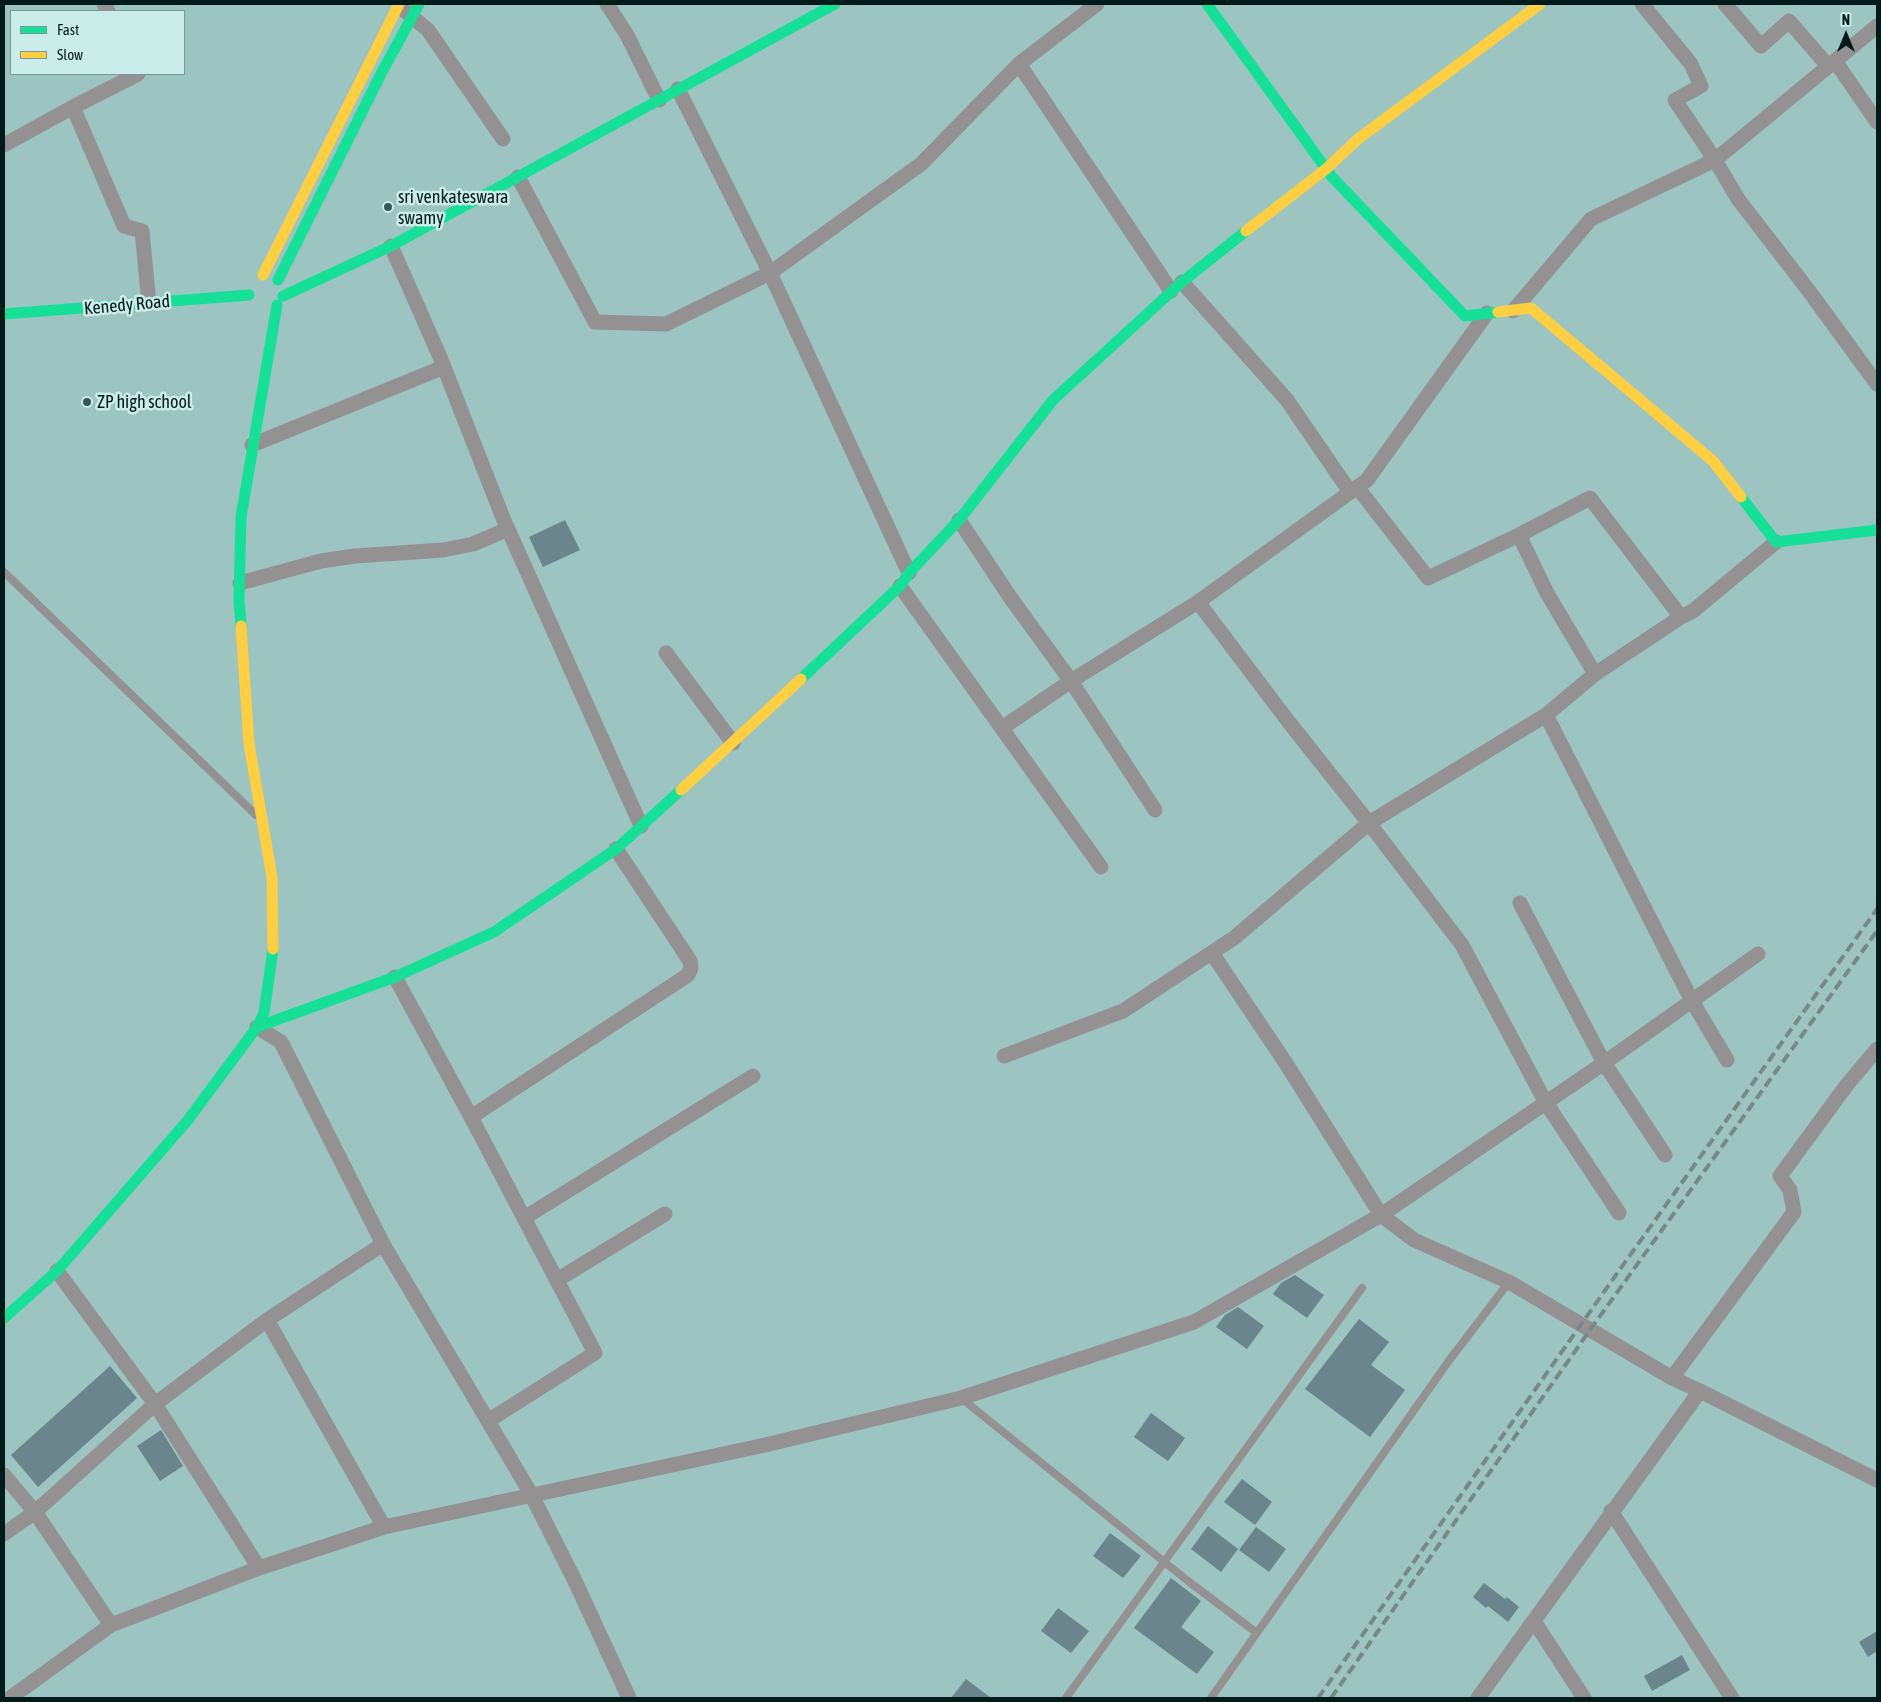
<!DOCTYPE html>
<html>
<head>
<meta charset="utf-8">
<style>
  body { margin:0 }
  #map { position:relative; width:1881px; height:1702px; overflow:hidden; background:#9cc4c1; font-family:"Asap Condensed",sans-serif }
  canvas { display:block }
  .frame { position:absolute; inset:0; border:5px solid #001b19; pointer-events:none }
  .legend { position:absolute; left:10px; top:10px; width:175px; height:65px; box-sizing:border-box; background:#cbedea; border:1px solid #7a9996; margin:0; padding:6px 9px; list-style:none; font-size:15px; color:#001b19 }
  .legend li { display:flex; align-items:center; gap:10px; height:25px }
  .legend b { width:25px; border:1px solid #7a9996 }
  .north { position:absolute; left:1821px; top:10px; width:50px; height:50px; -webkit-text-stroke:4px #cbedea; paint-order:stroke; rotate:0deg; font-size:14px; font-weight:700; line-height:20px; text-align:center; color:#001b19 }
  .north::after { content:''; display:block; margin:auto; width:18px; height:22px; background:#001b19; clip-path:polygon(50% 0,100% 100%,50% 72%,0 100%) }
</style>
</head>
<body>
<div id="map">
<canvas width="1881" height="1702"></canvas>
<div class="frame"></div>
<ul class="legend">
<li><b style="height:6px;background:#16e098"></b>Fast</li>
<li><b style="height:6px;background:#ffcf43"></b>Slow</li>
</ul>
<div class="north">N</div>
</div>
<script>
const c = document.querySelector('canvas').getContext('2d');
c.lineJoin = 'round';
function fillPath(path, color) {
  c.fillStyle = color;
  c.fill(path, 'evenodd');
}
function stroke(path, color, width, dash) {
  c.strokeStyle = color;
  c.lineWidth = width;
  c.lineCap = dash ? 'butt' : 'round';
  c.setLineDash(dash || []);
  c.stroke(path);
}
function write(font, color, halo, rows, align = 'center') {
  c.font = font + ' "Asap Condensed",sans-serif';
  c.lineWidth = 5;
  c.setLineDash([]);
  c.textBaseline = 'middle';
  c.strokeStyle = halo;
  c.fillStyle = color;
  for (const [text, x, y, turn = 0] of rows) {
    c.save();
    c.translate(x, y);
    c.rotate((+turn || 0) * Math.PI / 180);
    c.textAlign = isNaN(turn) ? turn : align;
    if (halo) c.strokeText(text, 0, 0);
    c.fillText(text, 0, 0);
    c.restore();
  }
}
fillPath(new Path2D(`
  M565,520L580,550L543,567L529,537Z
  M1295,1275L1324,1295L1307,1318L1273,1294L1281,1283Z
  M1238,1307L1264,1326L1247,1349L1216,1327L1225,1315Z
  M1359,1319L1389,1342L1371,1365L1405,1390L1370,1437L1305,1389Z
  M110,1366L137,1398L38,1487L11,1455Z
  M1151,1413L1185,1438L1168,1461L1134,1437Z
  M161,1430L183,1466L160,1481L137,1446Z
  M1242,1479L1272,1502L1255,1525L1224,1502Z
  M1208,1526L1238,1549L1221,1572L1191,1549Z
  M1256,1527L1286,1549L1269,1572L1239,1550Z
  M1110,1533L1141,1556L1123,1578L1093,1556Z
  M1171,1578L1201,1601L1181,1627L1214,1652L1197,1674L1134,1628Z
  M1484,1583L1505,1599L1507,1597L1519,1607L1508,1622L1488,1606L1486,1608L1473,1597Z
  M1058,1608L1089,1631L1071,1653L1041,1631Z
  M1877,1631V1651L1868,1657L1859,1642Z
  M1682,1655L1690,1670L1652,1691L1644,1676Z
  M966,1679L991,1698H951Z`), '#6a858c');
stroke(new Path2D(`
  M4,572L256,815
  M961,1398L1188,1581L1257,1633
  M1066,1698L1362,1288
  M1211,1698L1448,1362L1509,1282`), '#949192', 8);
stroke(new Path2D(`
  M104,4L108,11
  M607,4L627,35L659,100
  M1642,4L1691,64L1701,86L1675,100L1715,160L1738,199L1809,291L1877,384
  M1725,4L1761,46L1789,21L1828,66
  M405,11L428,30L503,139
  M1835,61L1877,122
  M1019,64L1171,291
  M138,74L73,107L124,226L142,231L149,304
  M678,89L770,273L909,573
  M4,145L73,107
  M518,177L595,322L666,324L770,273L921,164L1019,64L1097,4
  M391,246L440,357L503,518L641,826
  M1182,282L1287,400L1350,492
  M1513,311L1591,219L1715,160L1877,26
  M252,445L444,367
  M1357,487L1428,578L1519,535L1590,498L1681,617L1693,611L1776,542
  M959,520L1010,597L1071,681L1155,810
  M1519,535L1547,593L1595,674
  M240,583L321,561L355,556L443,550L473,544L508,529
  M900,586L1101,867
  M1198,602L1288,721L1369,823L1546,715L1692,1001L1727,1060
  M666,653L733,743
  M1546,715L1595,674L1681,617
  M1002,728L1071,681L1198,602L1367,480L1487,313
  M1520,903L1604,1063L1665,1155
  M1212,953L1287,1065L1381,1215L1414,1240L1509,1282L1672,1378L1700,1391L1877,1480
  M257,1027L281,1042L383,1244L488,1421L595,1353L471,1117L395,977
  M1004,1056L1123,1011L1234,938L1369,823L1462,945L1546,1103L1619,1213
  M471,1117L688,975L691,968L690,961L616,849
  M524,1218L753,1076
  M383,1244L267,1320L384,1527
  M57,1271L155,1404L267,1320
  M557,1280L665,1214
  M1672,1378L1794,1212L1790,1190L1780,1176L1846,1086L1877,1049
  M488,1421L531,1494L575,1581L629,1698
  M4,1475L35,1512L155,1404L259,1568
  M1611,1511L1732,1698
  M4,1534L35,1512L111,1625
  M1534,1621L1584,1698
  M10,1698L111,1625L259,1568L384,1527L765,1445L961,1398L1194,1322L1381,1215L1604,1063L1758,954
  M1478,1698L1700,1391`), '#949192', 15);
stroke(new Path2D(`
  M1207,4L1332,177L1465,316L1498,312
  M278,280L382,72L419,4
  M283,296L391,246L835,4
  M4,314L249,295
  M1741,497L1776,542L1877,530
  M241,626L239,600L241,517L277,305
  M801,679L900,586L909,573L959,520L1053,400L1182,282L1246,231
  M257,1027L395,977L494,932L616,849L681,790
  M4,1318L57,1271L188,1120L257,1027L264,1013L273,949`), '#16e098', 11);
stroke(new Path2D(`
  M1246,231L1326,169L1358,139L1540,4
  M263,275L399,4
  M1498,312L1531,308L1713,461L1741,497
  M241,626L249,744L272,877L273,949
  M681,790L801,679`), '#ffcf43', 11);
stroke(new Path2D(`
  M1318,1698L1606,1289L1877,909
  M1331,1698L1590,1330L1877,931`), '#788886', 4, [10, 5]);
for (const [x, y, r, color] of [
  [388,207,5,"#375654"],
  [87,402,5,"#375654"]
]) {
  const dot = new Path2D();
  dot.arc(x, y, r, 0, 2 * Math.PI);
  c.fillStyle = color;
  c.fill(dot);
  stroke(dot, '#cbedea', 2);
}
write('18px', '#001b19', '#cbedea', [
  ["sri venkateswara",398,197],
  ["swamy",398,218],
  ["ZP high school",97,402]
], 'left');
write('18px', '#001b19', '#cbedea', [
  ["Kenedy Road",127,305,-5]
]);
</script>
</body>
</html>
